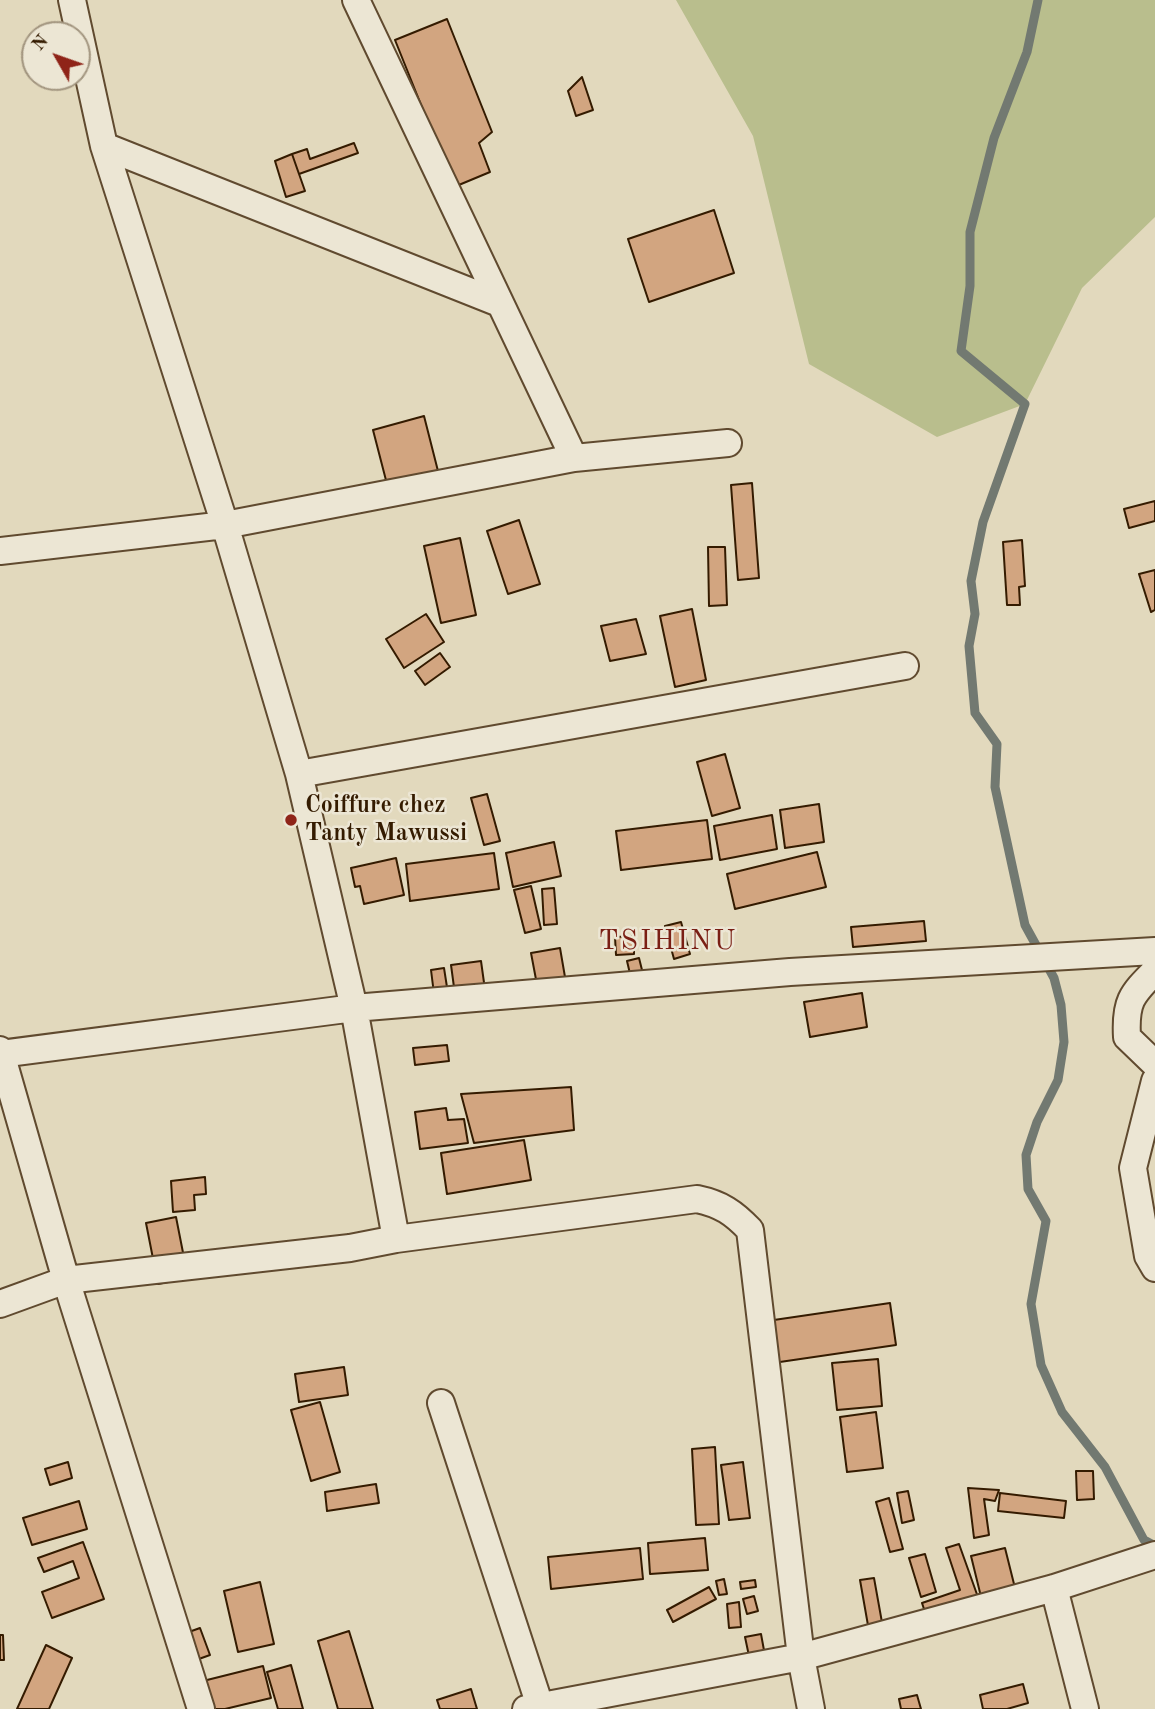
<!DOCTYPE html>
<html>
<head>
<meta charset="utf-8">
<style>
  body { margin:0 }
  #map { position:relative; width:1155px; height:1709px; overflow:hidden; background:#e2d9bd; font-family:"Old Standard TT",serif }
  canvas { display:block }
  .north { position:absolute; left:21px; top:21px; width:70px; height:70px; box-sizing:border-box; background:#ece6d4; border:2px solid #a2957f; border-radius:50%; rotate:310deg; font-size:19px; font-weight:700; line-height:28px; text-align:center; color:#341b00 }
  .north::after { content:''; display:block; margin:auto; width:24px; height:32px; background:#8f2418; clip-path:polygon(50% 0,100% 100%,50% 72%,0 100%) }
</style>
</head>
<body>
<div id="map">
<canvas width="1155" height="1709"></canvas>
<div class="north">N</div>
</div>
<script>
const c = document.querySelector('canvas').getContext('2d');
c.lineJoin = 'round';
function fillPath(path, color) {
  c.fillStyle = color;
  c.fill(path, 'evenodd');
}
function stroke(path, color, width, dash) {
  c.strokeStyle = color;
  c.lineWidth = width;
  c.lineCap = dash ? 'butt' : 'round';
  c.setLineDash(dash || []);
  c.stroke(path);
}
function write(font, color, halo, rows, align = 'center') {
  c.font = font + ' "Old Standard TT",serif';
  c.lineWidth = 5;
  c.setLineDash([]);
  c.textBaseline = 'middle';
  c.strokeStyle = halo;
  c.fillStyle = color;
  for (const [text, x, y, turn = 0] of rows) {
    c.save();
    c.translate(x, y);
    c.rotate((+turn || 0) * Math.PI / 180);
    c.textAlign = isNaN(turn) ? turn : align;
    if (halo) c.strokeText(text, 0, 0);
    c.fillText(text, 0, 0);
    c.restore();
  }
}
fillPath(new Path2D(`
  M676,0H1155V217L1082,288L1025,404L937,437L809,364L753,136Z`), '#b9be8d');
stroke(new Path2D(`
  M1038,0L1027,52L994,138L970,232V286L961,351L1025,404L983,522L971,581L975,614L969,646L975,713L997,744L995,787L1025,925L1054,978L1061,1005L1064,1042L1058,1080L1037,1122L1026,1155L1028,1189L1046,1221L1031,1304L1041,1365L1062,1412L1105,1467L1144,1540L1155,1546`), '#727971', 9);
const building = new Path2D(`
  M447,19L492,132L479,143L490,172L454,187L395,40Z
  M582,77L593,110L576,116L568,91Z
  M354,143L358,153L299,174L292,154L307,149L310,159Z
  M292,154L305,191L286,197L275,161Z
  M714,210L734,273L649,302L628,239Z
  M424,416L439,475L388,488L373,430Z
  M752,483L759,578L738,580L731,485Z
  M1155,501V521L1129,528L1124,509Z
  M519,520L540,584L508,594L487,531Z
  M460,538L476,615L441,623L424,546Z
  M1022,540L1025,586L1019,587L1020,605H1007L1003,542Z
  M708,547H725L727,605L709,606Z
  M1155,570V610L1151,612L1139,574Z
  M692,609L706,680L675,687L660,616Z
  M426,614L444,642L404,668L386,639Z
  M636,619L646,654L610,661L601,626Z
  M440,653L450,667L425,685L415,671Z
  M725,754L740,808L712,816L697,762Z
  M487,794L500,841L484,845L471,798Z
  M819,804L824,842L785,848L780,810Z
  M772,815L777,849L720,860L714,826Z
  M707,820L712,859L621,870L616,831Z
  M554,842L561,876L513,887L506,853Z
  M817,852L826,887L735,909L727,874Z
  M494,853L499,889L410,901L406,864Z
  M396,858L404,895L364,904L360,886L355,887L351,868Z
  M531,886L541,929L525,933L514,890Z
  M554,888L557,924L544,925L542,889Z
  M924,921L926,941L853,947L851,927Z
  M681,922L690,954L674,959L665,926Z
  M634,936V954L616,955L615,937Z
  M560,948L565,977L538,990L531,953Z
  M639,958L643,974L631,978L627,961Z
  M481,961L486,997L456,1002L451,965Z
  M444,968L449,1000L435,1002L431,970Z
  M862,993L867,1027L810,1037L804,1002Z
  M447,1045L449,1061L415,1065L413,1048Z
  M571,1087L574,1130L474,1143L461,1094Z
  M446,1108L448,1120L464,1119L468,1143L420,1149L415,1112Z
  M524,1140L531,1180L447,1194L441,1153Z
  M205,1177L206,1194L194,1195L195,1210L173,1212L171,1181Z
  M176,1217L188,1278L158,1284L146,1223Z
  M890,1303L896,1345L773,1363L767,1321Z
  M878,1359L882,1406L837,1410L832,1363Z
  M344,1367L348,1395L299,1402L295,1374Z
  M320,1402L340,1472L311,1481L291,1410Z
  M876,1412L883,1468L847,1472L840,1417Z
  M715,1447L719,1524L696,1525L692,1449Z
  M68,1462L72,1478L50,1485L45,1469Z
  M743,1462L750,1518L729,1520L721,1465Z
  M1076,1471H1093L1094,1499L1077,1500Z
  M376,1484L379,1503L327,1511L325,1492Z
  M968,1488L999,1490L995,1501L984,1499L989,1535L974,1538Z
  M908,1491L914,1520L902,1523L897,1493Z
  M1000,1493L1066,1501L1064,1518L998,1511Z
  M889,1498L903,1549L890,1552L876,1502Z
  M79,1501L87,1529L32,1545L23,1518Z
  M705,1538L708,1570L650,1574L648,1543Z
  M83,1542L104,1599L52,1618L42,1592L79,1578L73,1561L44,1572L38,1558Z
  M959,1544L979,1600L927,1618L922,1603L960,1590L946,1548Z
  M640,1548L643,1579L551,1589L548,1557Z
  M1005,1548L1019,1604L985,1613L971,1556Z
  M925,1554L936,1592L921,1597L909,1558Z
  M874,1578L883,1628L869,1631L860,1580Z
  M724,1579L727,1594L719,1595L716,1581Z
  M755,1580L756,1587L741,1589L740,1582Z
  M260,1582L274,1644L238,1652L224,1591Z
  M709,1587L716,1599L673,1622L667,1610Z
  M754,1596L758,1611L747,1614L743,1599Z
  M739,1602L741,1627L729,1628L727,1604Z
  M200,1628L210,1655L182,1665L172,1638Z
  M349,1631L373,1709H338L318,1641Z
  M761,1634L768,1672L753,1675L745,1637Z
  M0,1635H3L4,1660H0Z
  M46,1645L72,1658L49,1709H17Z
  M291,1665L303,1709H278L267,1672Z
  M263,1666L271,1698L225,1709H206L199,1682Z
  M1023,1684L1028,1703L1007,1709H983L980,1695Z
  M471,1689L477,1709H440L437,1700Z
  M917,1695L921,1709H901L899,1699Z`);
fillPath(building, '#d2a580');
stroke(building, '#341b00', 2);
const street = new Path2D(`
  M72,0L104,146L225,525L299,774L354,1008L396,1239
  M104,146L499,303
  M574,458L728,443
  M0,551L225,525L574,458L356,0
  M299,774L905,666
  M1155,971C1131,995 1125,1002 1127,1037L1155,1064
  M0,1050L66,1280L201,1709
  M0,1054L354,1008L790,972L1155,951
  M1155,1081L1133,1168L1148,1256L1155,1268
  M0,1304L66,1280L350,1248L396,1239L697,1199C721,1204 734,1213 750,1230L801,1657L811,1709
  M441,1403L541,1709
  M1054,1588L1085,1709
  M526,1709L801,1657L1054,1588L1155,1555`);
stroke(street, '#604a2f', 30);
stroke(street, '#ece6d4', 26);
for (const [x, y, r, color] of [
  [291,820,7,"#8f2418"]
]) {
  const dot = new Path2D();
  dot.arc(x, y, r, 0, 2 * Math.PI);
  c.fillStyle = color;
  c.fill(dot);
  stroke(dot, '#ece6d4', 2.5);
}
write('bold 24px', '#341b00', '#ece6d4', [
  ["Coiffure chez",305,806],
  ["Tanty Mawussi",305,834]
], 'left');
c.letterSpacing = '2px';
write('28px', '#7a1f14', '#ece6d4', [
  ["TSIHINU",668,942]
]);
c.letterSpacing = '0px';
</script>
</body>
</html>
